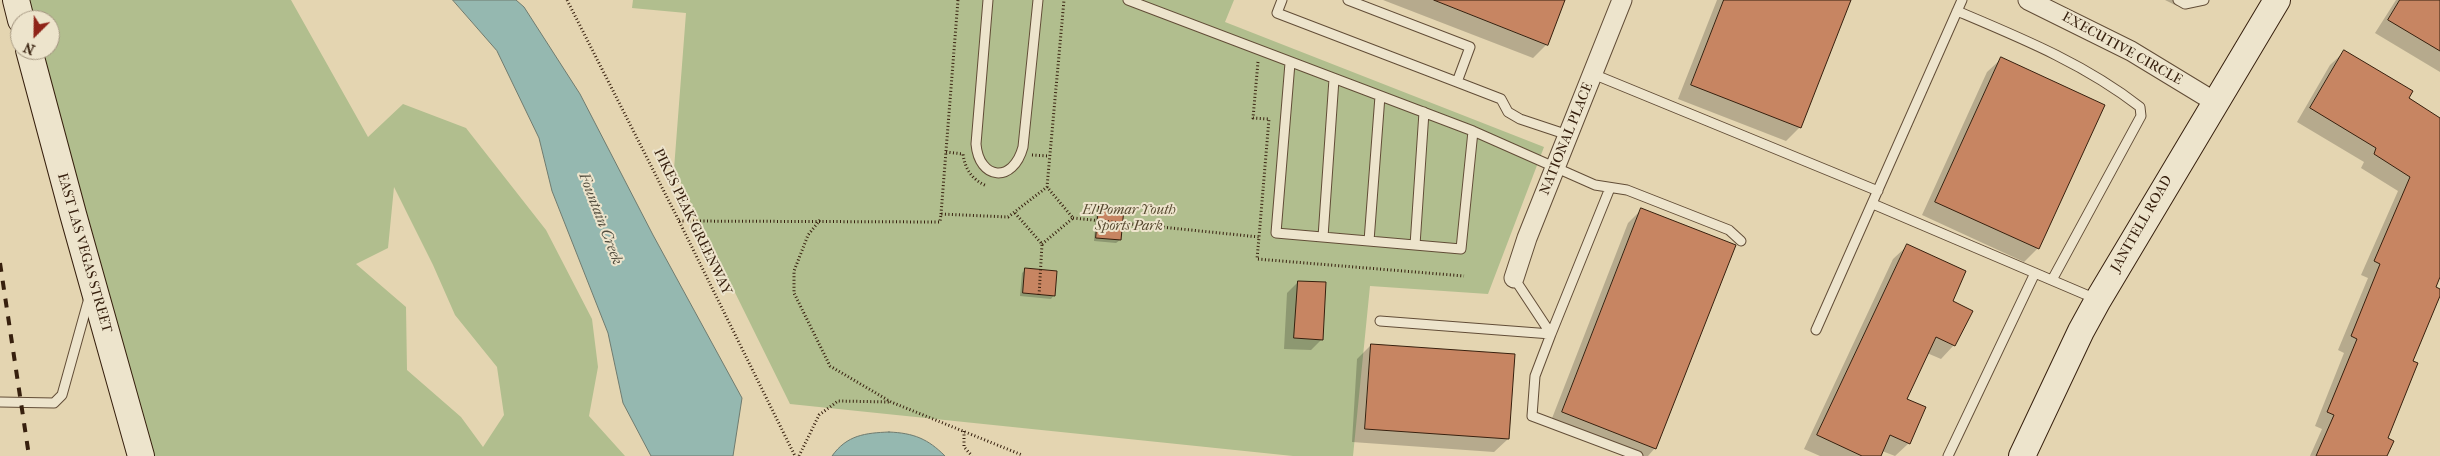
<!DOCTYPE html>
<html>
<head>
<meta charset="utf-8">
<style>
  body { margin:0 }
  #map { position:relative; width:2440px; height:456px; overflow:hidden; background:#e4d5b1; font-family:"IM FELL French Canon",serif }
  canvas { display:block }
  .north { position:absolute; left:10px; top:10px; width:50px; height:50px; box-sizing:border-box; background:#ede4cc; border:1px solid #a49680; border-radius:50%; rotate:203deg; font-size:14px; font-weight:700; line-height:20px; text-align:center; color:#37200e }
  .north::after { content:''; display:block; margin:auto; width:18px; height:22px; background:#8f2418; clip-path:polygon(50% 0,100% 100%,50% 72%,0 100%) }
</style>
</head>
<body>
<div id="map">
<canvas width="2440" height="456"></canvas>
<div class="north">N</div>
</div>
<script>
const c = document.querySelector('canvas').getContext('2d');
c.lineJoin = 'round';
function fillPath(path, color) {
  c.fillStyle = color;
  c.fill(path, 'evenodd');
}
function stroke(path, color, width, dash) {
  c.strokeStyle = color;
  c.lineWidth = width;
  c.lineCap = dash ? 'butt' : 'round';
  c.setLineDash(dash || []);
  c.stroke(path);
}
function write(font, color, halo, rows, align = 'center') {
  c.font = font + ' "IM FELL French Canon",serif';
  c.lineWidth = 4;
  c.setLineDash([]);
  c.textBaseline = 'middle';
  c.strokeStyle = halo;
  c.fillStyle = color;
  for (const [text, x, y, turn = 0] of rows) {
    c.save();
    c.translate(x, y);
    c.rotate((+turn || 0) * Math.PI / 180);
    c.textAlign = isNaN(turn) ? turn : align;
    if (halo) c.strokeText(text, 0, 0);
    c.fillText(text, 0, 0);
    c.restore();
  }
}
fillPath(new Path2D(`
  M24,0H291L368,137L403,104L466,128L546,230L592,319L598,367L589,416L625,456H147L37,50H50V20H29ZM394,187L433,265L455,315L497,367L504,415L483,447L461,417L407,370L406,307L356,264L388,248Z
  M633,0H1234L1225,22L1544,147L1488,294L1370,286L1353,456H1293L790,404L674,169L686,13L632,8Z`), '#b1be8e');
const water = new Path2D(`
  M453,0H516L524,7L580,94L653,235L742,398L733,456H651L623,403L608,333L552,191L539,138L497,51Z
  M889,432C914,433 928,439 945,456H832C847,435 865,433 889,432Z`);
fillPath(water, '#95b8b0');
stroke(water, '#6f7b6f', 1);
fillPath(new Path2D(`
  M1383,0H1564L1547,44L1533,58Z
  M1717,0H1849L1800,127L1786,141L1678,99Z
  M2165,0H2183L2177,6Z
  M2396,0H2440V72L2375,33Z
  M2344,52L2440,119V274L2434,288L2440,291V293L2412,361L2386,438V456H2310L2322,429L2315,426L2344,353L2338,350L2368,278L2361,275L2398,191L2361,168L2364,162L2297,122L2330,65Z
  M2001,59L2038,248L2024,262L1922,215L1987,72Z
  M1099,208L1120,240L1116,243L1094,241L1096,211Z
  M1641,210L1655,448L1648,456H1627L1549,426L1628,223Z
  M1907,246L1951,302L1954,345L1941,359L1927,353L1906,400L1909,443L1895,456L1882,451L1880,456H1820L1804,449L1893,259Z
  M1025,270L1054,295L1051,299L1020,296L1022,273Z
  M1298,282L1322,339L1311,350L1284,349L1287,293Z
  M1371,345L1508,439L1494,452L1352,442L1357,359Z`), '#0003');
const building = new Path2D(`
  M1434,0H1565L1548,45Z
  M1724,0H1851L1801,128L1691,85Z
  M2400,0H2440V51L2388,20Z
  M2344,50L2413,91L2409,98L2440,118V277L2436,287L2440,289V296L2413,361L2418,363L2388,438L2394,441L2387,456H2316L2334,415L2327,412L2357,339L2351,336L2380,264L2374,261L2410,177L2374,154L2376,148L2310,108Z
  M2001,57L2105,105L2039,249L1935,202Z
  M1099,206L1124,208L1121,240L1096,238Z
  M1641,208L1736,245L1656,449L1562,412Z
  M1907,244L1966,271L1953,301L1973,311L1955,346L1936,337L1907,399L1926,407L1910,444L1890,435L1881,456H1862L1817,435Z
  M1025,268L1057,271L1055,296L1023,293Z
  M1298,281L1326,282L1323,340L1294,338Z
  M1371,344L1515,354L1509,439L1365,429Z`);
fillPath(building, '#c78562');
stroke(building, '#37200e', 1);
const lane = new Path2D(`
  M988,0L976,144C979,180 1013,184 1023,147L1038,0
  M1128,0L1473,131L1595,185L1627,190L1729,230L1741,241
  M1282,0L1277,13L1457,82
  M1348,0L1470,47L1457,82L1501,99L1508,112L1520,119L1568,135
  M2178,0L2185,4L2204,0
  M1957,11C2021,38 2085,64 2140,107L2141,116L2052,280
  M1290,63L1276,233L1461,249L1473,131
  M1593,74L1878,191
  M1873,204L2096,299
  M1323,237L1334,79
  M1369,241L1380,96
  M1415,245L1424,112
  M1514,278L1551,334L1535,376L1532,416L1638,456
  M1380,321L1551,334L1610,188
  M1816,330L1962,0
  M0,402L54,403L62,395L89,298
  M1948,456L2035,273`);
const street = new Path2D(`
  M2028,0L2131,51L2215,102
  M1514,278L1527,238L1622,0`);
const secondary = new Path2D(`
  M16,0L21,20
  M29,50L73,214L141,456
  M2022,456L2081,331L2098,300L2277,0`);
stroke(lane, '#624d37', 11);
stroke(street, '#624d37', 21);
stroke(secondary, '#37200e', 28);
stroke(new Path2D(`
  M567,0L679,221L795,456
  M1258,62L1253,118L1269,119L1259,237
  M946,152L963,154C965,169 972,180 987,186
  M1032,155L1049,156
  M1015,213L1042,244L1039,296
  M941,214L958,0
  M1073,218L1259,237L1257,259L1464,276
  M820,220L808,235L794,271V293L830,366L891,402L1022,455
  M679,221L940,222L941,214L1008,217L1047,187L1064,0
  M1042,244L1073,218L1047,187
  M964,431V447L972,456
  M799,456L819,415L838,401L890,402`), '#37200e', 3, [1, 2.5]);
stroke(lane, '#ede4cc', 9);
stroke(street, '#ede4cc', 19);
stroke(secondary, '#ede4cc', 26);
stroke(new Path2D(`
  M0,263L29,456`), '#37200e', 4, [9, 9]);
write('14px', '#37200e', '#ede4cc', [
  ["EXECUTIVE CIRCLE",2122,49,29],
  ["NATIONAL PLACE",1567,139,-68],
  ["PIKES PEAK GREENWAY",692,222,64],
  ["JANITELL ROAD",2142,224,-60],
  ["EAST LAS VEGAS STREET",84,253,74]
]);
write('italic 14px', '#56482e', '#ede4cc', [
  ["El Pomar Youth",1129,211],
  ["Sports Park",1129,227]
]);
write('italic 15px', '#534e3f', '#ede4cc', [
  ["Fountain Creek",600,219,69]
]);
</script>
</body>
</html>
